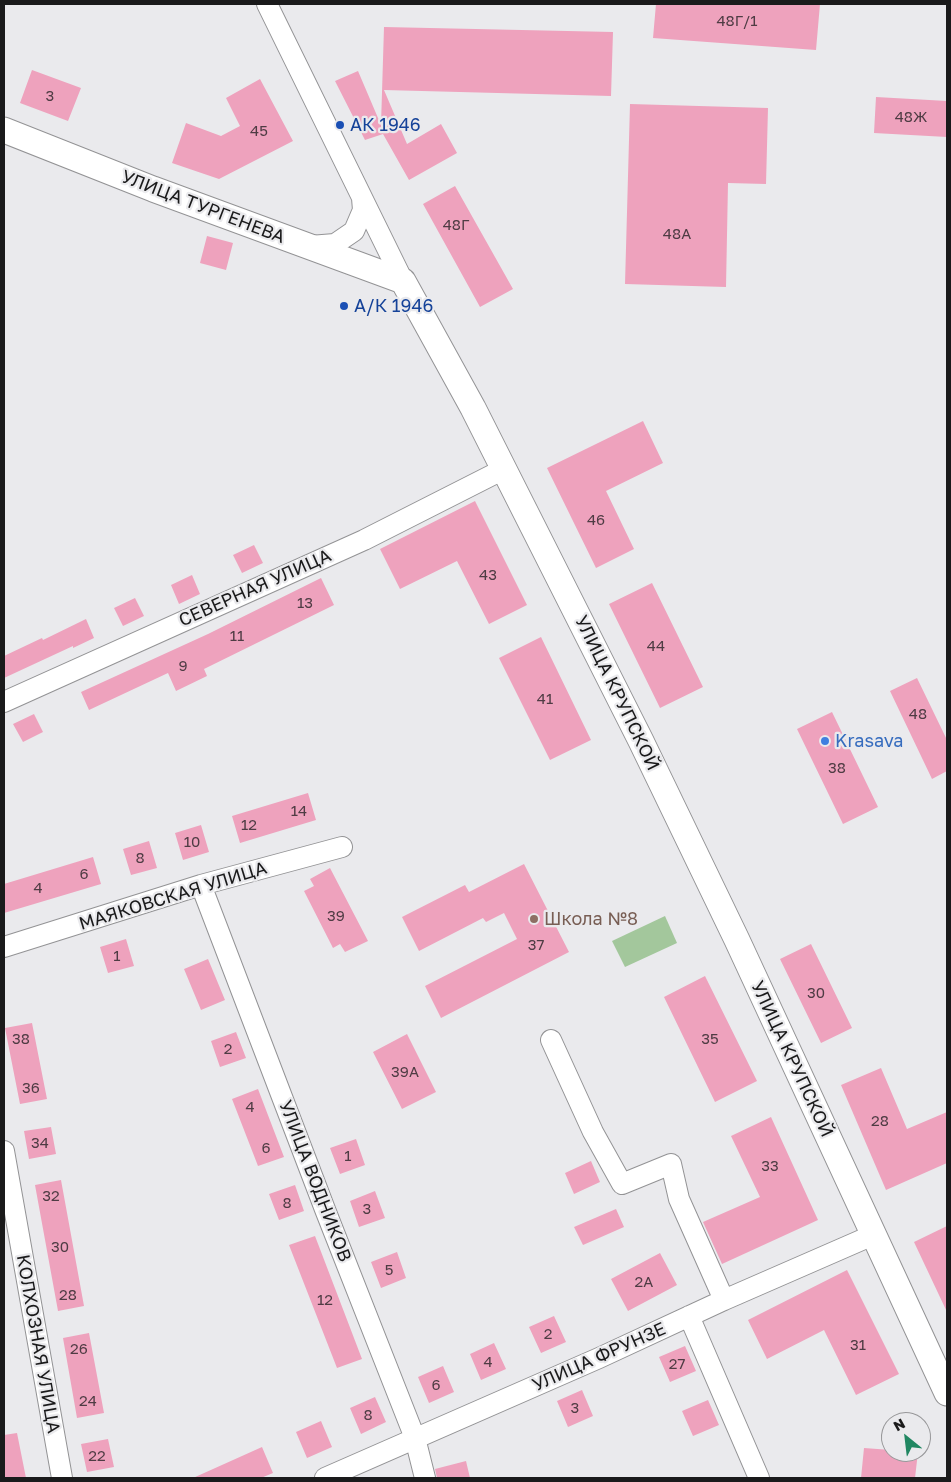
<!DOCTYPE html>
<html>
<head>
<meta charset="utf-8">
<style>
  body { margin:0 }
  #map { position:relative; width:951px; height:1482px; overflow:hidden; background:#eaeaed; font-family:"Golos Text",sans-serif }
  canvas { display:block }
  .frame { position:absolute; inset:0; border:5px solid #1a1a1b; pointer-events:none }
  .north { position:absolute; left:881px; top:1412px; width:50px; height:50px; box-sizing:border-box; background:#eaeaed; border:1px solid #979799; border-radius:50%; rotate:331deg; font-size:14px; font-weight:700; line-height:20px; text-align:center; color:#1a1a1b }
  .north::after { content:''; display:block; margin:auto; width:18px; height:22px; background:#218762; clip-path:polygon(50% 0,100% 100%,50% 72%,0 100%) }
</style>
</head>
<body>
<div id="map">
<canvas width="951" height="1482"></canvas>
<div class="frame"></div>
<div class="north">N</div>
</div>
<script>
const c = document.querySelector('canvas').getContext('2d');
c.lineJoin = 'round';
function fillPath(path, color) {
  c.fillStyle = color;
  c.fill(path, 'evenodd');
}
function stroke(path, color, width, dash) {
  c.strokeStyle = color;
  c.lineWidth = width;
  c.lineCap = dash ? 'butt' : 'round';
  c.setLineDash(dash || []);
  c.stroke(path);
}
function write(font, color, halo, rows, align = 'center') {
  c.font = font + ' "Golos Text",sans-serif';
  c.lineWidth = 4.5;
  c.setLineDash([]);
  c.textBaseline = 'middle';
  c.strokeStyle = halo;
  c.fillStyle = color;
  for (const [text, x, y, turn = 0] of rows) {
    c.save();
    c.translate(x, y);
    c.rotate((+turn || 0) * Math.PI / 180);
    c.textAlign = isNaN(turn) ? turn : align;
    if (halo) c.strokeText(text, 0, 0);
    c.fillText(text, 0, 0);
    c.restore();
  }
}
fillPath(new Path2D(`
  M665,916L677,943L625,967L612,941Z`), '#a3c79c');
fillPath(new Path2D(`
  M656,4H820L816,50L653,38Z
  M384,27L613,32L611,96L384,90L407,144L441,124L457,153L409,180L383,134L365,140L335,81L358,71L381,125Z
  M32,70L81,88L68,121L20,103Z
  M260,79L293,141L219,179L172,163L186,123L221,136L240,126L226,98Z
  M876,97L947,101V137L874,133Z
  M630,104L768,108L766,184L728,183L726,287L625,284Z
  M455,186L513,289L480,307L423,204Z
  M207,236L233,243L226,270L200,263Z
  M643,421L663,463L606,491L634,549L596,568L547,468Z
  M475,501L527,605L489,624L457,561L400,589L380,549Z
  M254,545L263,563L242,573L233,555Z
  M192,575L200,594L179,604L171,585Z
  M321,578L334,605L204,669L207,676L176,691L168,673L89,710L81,692L208,634Z
  M652,583L703,687L660,708L609,604Z
  M135,598L144,616L123,626L114,608Z
  M86,619L94,638L73,648V646L4,678V656L42,638L43,640Z
  M541,637L591,740L550,760L499,658Z
  M917,678L947,740V771L932,779L890,691Z
  M832,712L878,807L843,824L797,729Z
  M34,714L43,732L23,742L13,724Z
  M308,793L316,820L240,843L232,816Z
  M201,825L209,852L183,860L175,833Z
  M149,841L157,868L131,875L123,849Z
  M93,857L101,884L4,913V884Z
  M524,864L569,952L441,1018L425,986L517,939L504,913L486,922L483,918L419,951L402,917L465,885L469,892Z
  M330,868L368,941L345,952L340,944L333,948L304,891L314,886L310,879Z
  M126,939L134,966L108,973L100,947Z
  M811,944L852,1028L821,1043L780,959Z
  M208,959L225,1000L201,1010L184,969Z
  M705,976L757,1081L715,1102L664,997Z
  M32,1023L47,1099L20,1104L5,1028Z
  M236,1032L246,1058L220,1067L211,1041Z
  M407,1034L436,1092L402,1109L373,1052Z
  M881,1068L907,1129L947,1112V1163L886,1190L841,1085Z
  M258,1089L284,1157L258,1166L232,1099Z
  M771,1117L818,1220L722,1264L703,1222L760,1197L731,1136Z
  M51,1127L56,1154L29,1159L24,1131Z
  M356,1139L365,1165L340,1174L330,1148Z
  M591,1161L600,1182L574,1194L565,1173Z
  M61,1180L84,1306L58,1311L35,1185Z
  M295,1185L304,1211L279,1220L269,1194Z
  M375,1191L385,1218L359,1227L350,1201Z
  M616,1209L624,1227L583,1245L574,1227Z
  M947,1226V1312L914,1242Z
  M315,1236L362,1359L337,1368L289,1245Z
  M397,1252L406,1278L381,1288L371,1262Z
  M660,1253L677,1285L628,1311L611,1279Z
  M847,1270L899,1374L856,1395L824,1330L767,1359L748,1320Z
  M554,1316L566,1342L541,1353L529,1327Z
  M89,1333L104,1413L77,1418L63,1338Z
  M494,1343L506,1369L481,1380L470,1354Z
  M685,1346L696,1371L670,1382L659,1357Z
  M443,1366L454,1392L429,1403L418,1377Z
  M582,1390L593,1416L568,1427L557,1401Z
  M375,1397L386,1422L361,1434L350,1408Z
  M708,1400L719,1425L693,1436L682,1411Z
  M321,1421L332,1447L307,1458L296,1432Z
  M17,1433L26,1478H4V1435Z
  M108,1439L114,1467L87,1472L81,1444Z
  M262,1447L273,1473L261,1478H193Z
  M864,1448L891,1450V1452H918L915,1478H861Z
  M466,1461L470,1478H437L435,1469Z`), '#eea2bd');
const minor = new Path2D(`
  M267,4L403,281
  M310,246L335,244L354,231L363,210L362,198
  M4,702L364,540L504,469
  M201,885L326,1212L415,1438L425,1478
  M4,947L201,885L342,847
  M551,1040L593,1132L622,1184L671,1164L679,1199L724,1300
  M4,1151L62,1478
  M689,1316L759,1478
  M325,1478L599,1358L724,1300L873,1235`);
const tertiary = new Path2D(`
  M4,130L153,189L403,281L473,408L641,741L737,940L947,1393`);
stroke(minor, '#939395', 22);
stroke(tertiary, '#939395', 27);
stroke(minor, '#fff', 20);
stroke(tertiary, '#fff', 25);
for (const [x, y, r, color] of [
  [340,125,5,"#1a4fb4"],
  [344,306,5,"#1a4fb4"],
  [825,741,5,"#3f7fe0"],
  [534,919,5,"#8d6e63"]
]) {
  const dot = new Path2D();
  dot.arc(x, y, r, 0, 2 * Math.PI);
  c.fillStyle = color;
  c.fill(dot);
  stroke(dot, '#eaeaed', 2);
}
write('15px', '#4f3c44', null, [
  ["48Г/1",737,21],
  ["3",50,96],
  ["48Ж",911,117],
  ["45",259,131],
  ["48Г",456,225],
  ["48А",677,234],
  ["46",596,520],
  ["43",488,575],
  ["13",305,603],
  ["11",237,636],
  ["44",656,646],
  ["9",183,666],
  ["41",545,699],
  ["48",918,714],
  ["38",837,768],
  ["14",299,811],
  ["12",249,825],
  ["10",192,842],
  ["8",140,858],
  ["6",84,874],
  ["4",38,888],
  ["39",336,916],
  ["37",536,945],
  ["1",117,956],
  ["30",816,993],
  ["38",21,1039],
  ["35",710,1039],
  ["2",228,1049],
  ["39А",405,1072],
  ["36",31,1088],
  ["4",250,1107],
  ["28",880,1121],
  ["34",40,1143],
  ["6",266,1148],
  ["1",348,1156],
  ["33",770,1166],
  ["32",51,1196],
  ["8",287,1203],
  ["3",367,1209],
  ["30",60,1247],
  ["5",389,1270],
  ["2А",644,1282],
  ["28",68,1295],
  ["12",325,1300],
  ["2",548,1334],
  ["31",858,1345],
  ["26",79,1349],
  ["4",488,1362],
  ["27",677,1364],
  ["6",436,1385],
  ["24",88,1401],
  ["3",575,1408],
  ["8",368,1415],
  ["22",97,1456]
]);
write('18px', '#164399', '#eaeaed', [
  ["АК 1946",350,125],
  ["А/К 1946",354,306]
], 'left');
write('18px', '#1a1a1b', '#eaeaed', [
  ["УЛИЦА ТУРГЕНЕВА",203,207,21],
  ["СЕВЕРНАЯ УЛИЦА",255,588,-24],
  ["УЛИЦА КРУПСКОЙ",617,693,64],
  ["МАЯКОВСКАЯ УЛИЦА",173,896,-17],
  ["УЛИЦА КРУПСКОЙ",792,1059,65],
  ["УЛИЦА ВОДНИКОВ",315,1181,69],
  ["КОЛХОЗНАЯ УЛИЦА",38,1344,80],
  ["УЛИЦА ФРУНЗЕ",599,1357,-24]
]);
write('18px', '#366cbe', '#eaeaed', [
  ["Krasava",835,741]
], 'left');
write('18px', '#785e54', '#eaeaed', [
  ["Школа №8",544,919]
], 'left');
</script>
</body>
</html>
